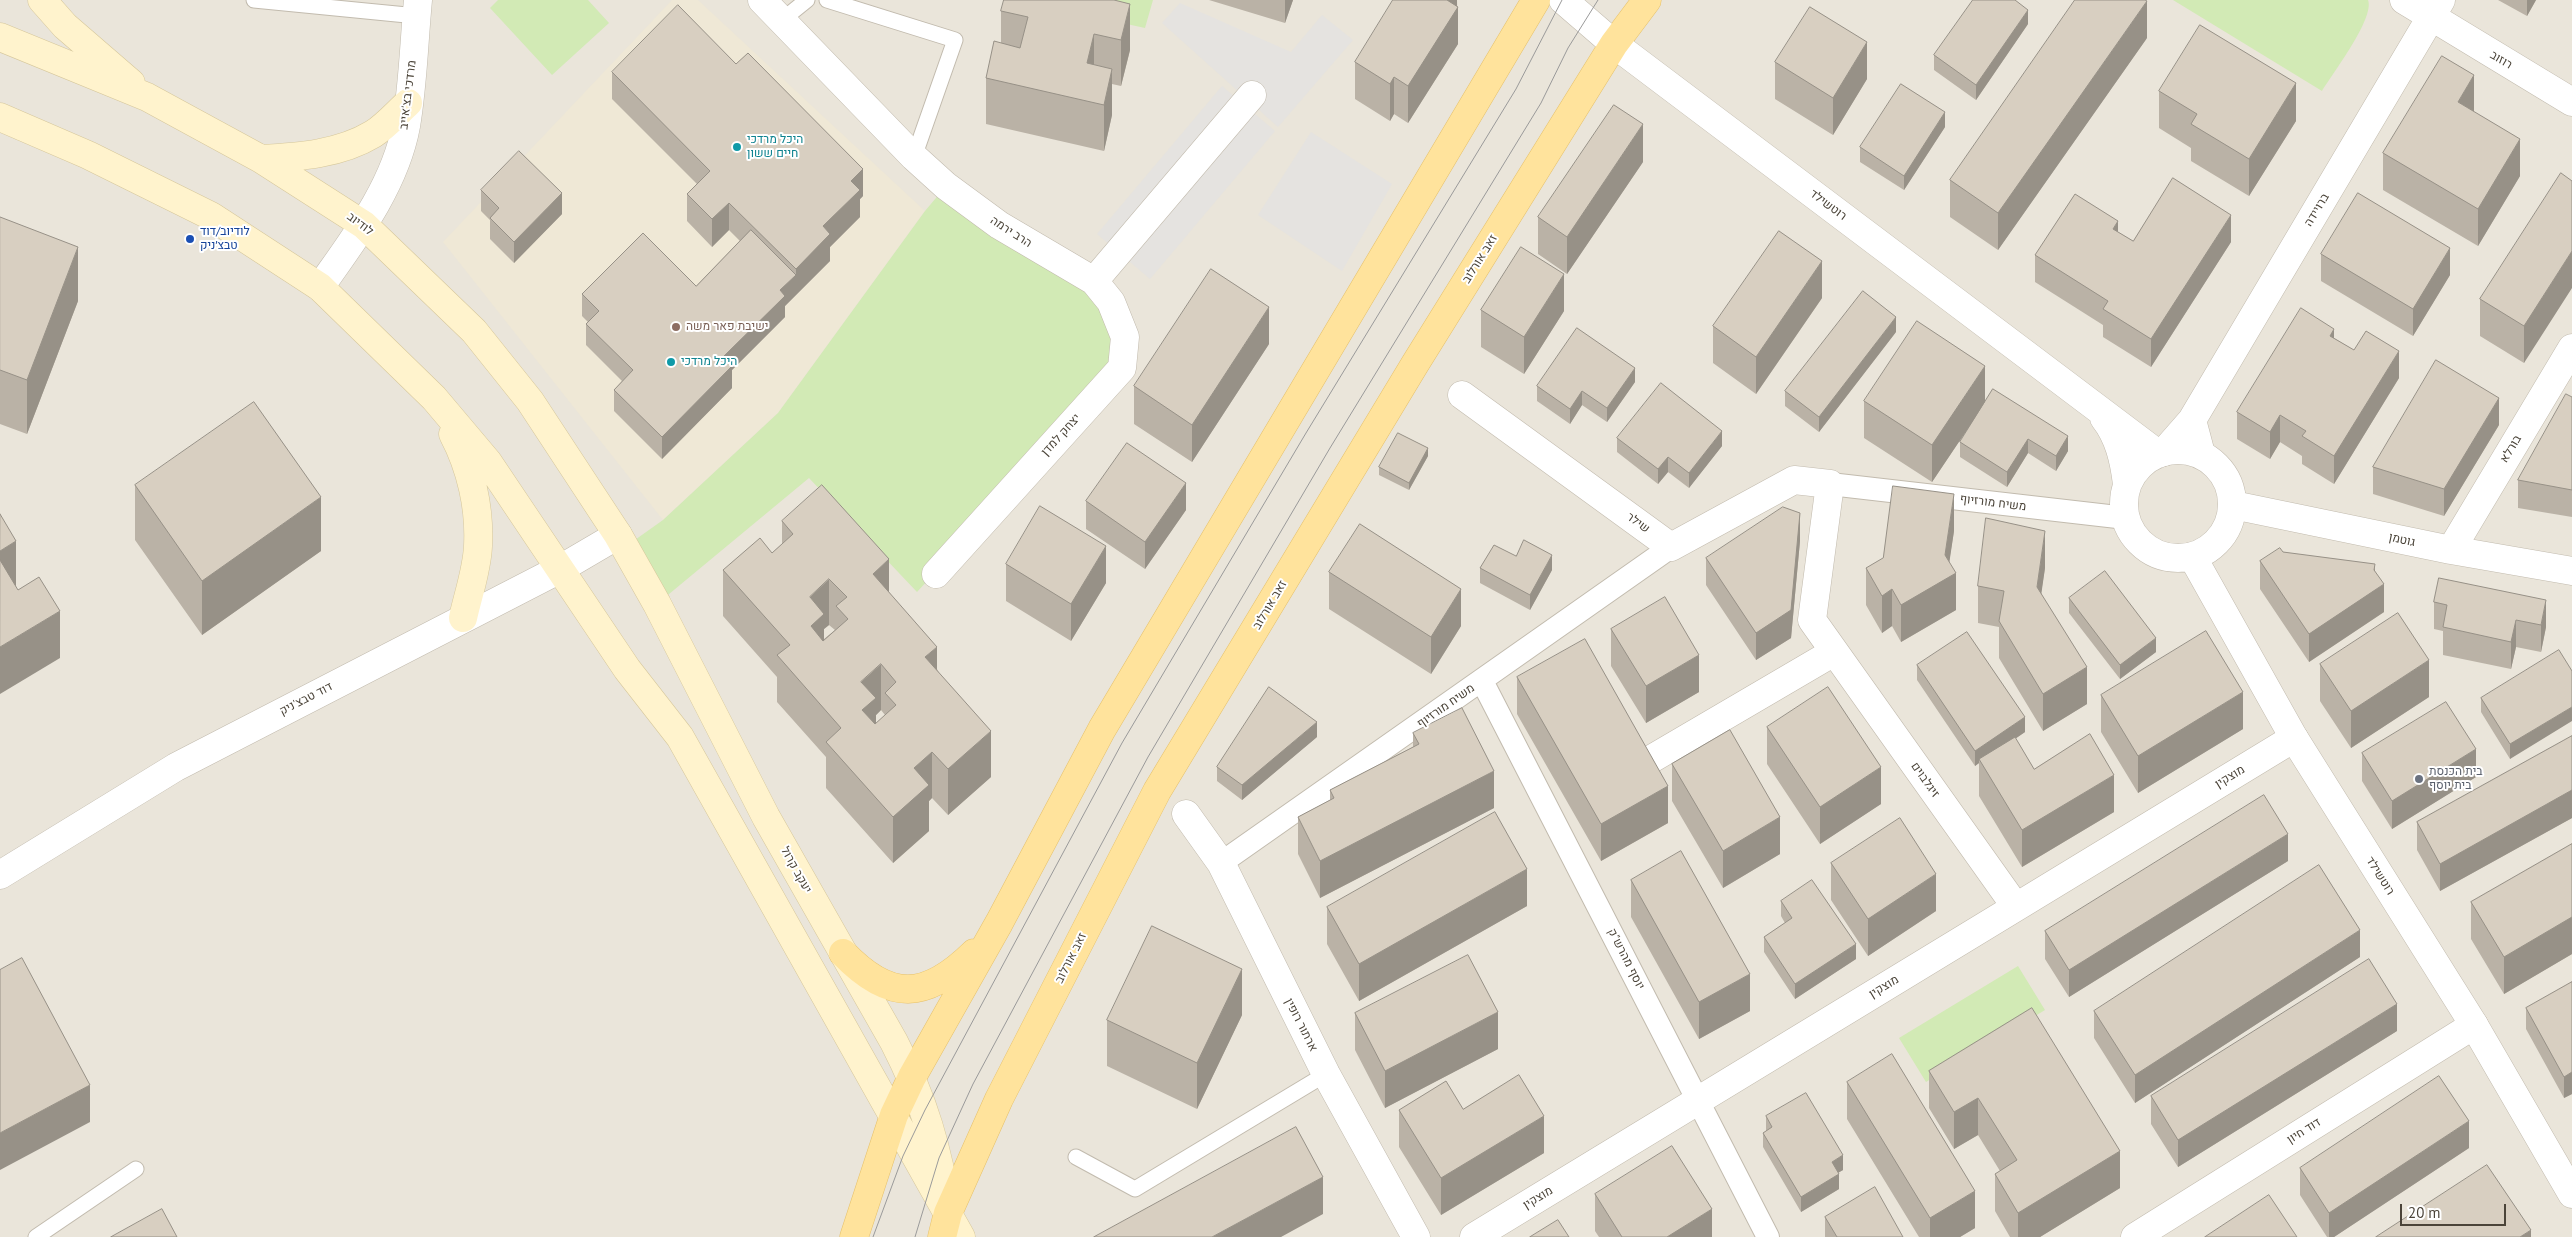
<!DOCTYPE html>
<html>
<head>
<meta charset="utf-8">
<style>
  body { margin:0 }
  #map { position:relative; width:2572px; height:1237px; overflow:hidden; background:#f6f3ec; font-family:"PT Sans",sans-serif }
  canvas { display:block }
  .scale { position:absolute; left:2400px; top:1204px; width:106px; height:22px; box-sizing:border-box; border:2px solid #4b4439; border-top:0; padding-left:6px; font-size:15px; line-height:18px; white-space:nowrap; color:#4b4439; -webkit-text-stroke:4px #fff; paint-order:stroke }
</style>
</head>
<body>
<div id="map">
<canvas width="2572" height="1237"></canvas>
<div class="scale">20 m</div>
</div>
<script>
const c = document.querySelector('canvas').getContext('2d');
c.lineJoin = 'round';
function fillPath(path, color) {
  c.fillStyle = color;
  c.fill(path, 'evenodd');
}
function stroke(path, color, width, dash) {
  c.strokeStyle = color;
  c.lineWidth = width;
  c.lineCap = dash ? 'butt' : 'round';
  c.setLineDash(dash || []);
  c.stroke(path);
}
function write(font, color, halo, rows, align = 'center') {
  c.font = font + ' "PT Sans",Heebo,sans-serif';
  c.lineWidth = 4;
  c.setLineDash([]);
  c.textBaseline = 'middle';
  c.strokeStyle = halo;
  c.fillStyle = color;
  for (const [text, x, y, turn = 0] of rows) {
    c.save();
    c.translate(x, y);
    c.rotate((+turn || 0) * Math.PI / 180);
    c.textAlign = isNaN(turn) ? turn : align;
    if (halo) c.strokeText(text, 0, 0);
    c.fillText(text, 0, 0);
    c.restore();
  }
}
fillPath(new Path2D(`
  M0,0H2572V1237H0Z`), '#eae5da');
fillPath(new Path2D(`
  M672,0H698L925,211L778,413L663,520L443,242Z`), '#efe8d6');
fillPath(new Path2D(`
  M498,0H588L609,23L552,75L490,8Z
  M1017,0H1153L1145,28Z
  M2173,0H2368C2375,18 2333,73 2322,91Z
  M946,186L1094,281L1122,368L917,592L809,478L657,604L625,547L663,520L778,413L925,211Z
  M2018,966L2045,1010L1926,1082L1899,1038Z`), '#d2eab5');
fillPath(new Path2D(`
  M1180,3L1291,52L1322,15L1353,40L1278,127L1162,23Z
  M1222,86L1275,131L1150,279L1097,234Z
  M1311,132L1392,184L1342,271L1258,215Z`), '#e5e3e0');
const service = new Path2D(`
  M254,0L417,16
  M827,0L955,40L914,157
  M781,21L807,0
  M1076,1157L1135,1189L1326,1074
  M36,1237L136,1169`);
const pedestrian = new Path2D(`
  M1830,484L2126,518
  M1482,681L1768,1237
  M1221,863L1671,547`);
const minor = new Path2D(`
  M762,0L914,157L946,186L999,225L1094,281L1111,302L1125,337L1122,368L936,574
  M2404,0L2572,102
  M1094,281L1252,95
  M320,287C354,239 395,186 406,126C413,85 414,42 418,0
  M1462,395L1671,547L1794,480L1830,484L1812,620L2016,907
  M2192,420L2201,454
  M2164,452L2192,420L2441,0
  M2233,505L2451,550L2572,571
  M2451,550L2572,348
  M1648,761L1834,652
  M1186,814L1221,863L1326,1074L1416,1237
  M0,875L176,767L560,569L618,535
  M1474,1237L2294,738
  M2135,1237L2474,1025`);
const tertiary = new Path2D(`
  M1563,0L1614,44L2158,454
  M2104,418C2119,437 2124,460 2127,484
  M2124 504a54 54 0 1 1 108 0a54 54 0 1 1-108 0Z
  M2192,556L2294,738L2474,1025L2572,1194`);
const secondary = new Path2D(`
  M42,0L65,26L131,83
  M0,37L147,97L261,159L364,225L474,331L530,401L618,535L657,604L766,817L894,1042C924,1100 938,1149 948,1213
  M0,117L88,155L211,216L320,287L434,398L488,462L627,669L680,737L961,1237
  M261,159C299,157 340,154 373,134C386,126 397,113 408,103
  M453,434C471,468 480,508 478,546C477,570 468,595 463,618`);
const primary = new Path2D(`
  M843,953C890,1002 926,1000 974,953
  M854,1237L894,1115L912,1077L999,923L1102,729L1536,0
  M942,1237L948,1213L999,1099L1157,791L1415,364L1614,44L1647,0`);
stroke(service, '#c2bbae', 17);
stroke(pedestrian, '#c2bbae', 24);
stroke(minor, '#c2bbae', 29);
stroke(tertiary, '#c2bbae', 29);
stroke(secondary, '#d6c79b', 29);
stroke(primary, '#e6c16a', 29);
stroke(service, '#fff', 15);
stroke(pedestrian, '#fff', 22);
stroke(minor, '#fff', 28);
stroke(tertiary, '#fff', 28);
stroke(secondary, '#fff3cd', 28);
stroke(primary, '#ffe39c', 28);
stroke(new Path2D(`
  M873,1237L903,1156L925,1110L1122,743L1306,433L1516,89L1562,0
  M915,1237L939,1158L973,1084L1148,757L1330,448L1541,103L1568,48L1598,0`), '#9a9a9a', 1);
fillPath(new Path2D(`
  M1114,0L1130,50L1121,86L1112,84V115L1104,151L986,124V78L1001,43V11Z
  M1209,0H1293L1285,23Z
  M1457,0L1458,44L1408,123L1394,114L1390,121L1355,99V62Z
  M2498,0H2536L2527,16Z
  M2028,24L1976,100L1934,70V55Z
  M2147,38L1998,250L1950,217V180Z
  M1775,62L1867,79L1833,135L1775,99Z
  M612,72L863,196L860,199V217L830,247V261L785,306V317L732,370V388L662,459L614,411V390L622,381L586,345V324L588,322L582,316V294L696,286L740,241L729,230L712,247L687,221V194L697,184L612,99Z
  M2159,91L2296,121L2249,196L2191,161V148L2159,128Z
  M2474,112L2520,176L2478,246L2383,190V153Z
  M1945,127L1904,190L1860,162V147Z
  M1643,162L1567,274L1538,254V217Z
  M2572,181L2524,363L2480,336V299Z
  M481,190L562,214L514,263L490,239V220L481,211Z
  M0,217L78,301L27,434L0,424Z
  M2118,232L2133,241L2231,242L2151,367L2103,337V325L2035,282V255Z
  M2321,254L2450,275L2413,336L2321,281Z
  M1822,298L1756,394L1713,363V326Z
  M1481,310L1564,311L1524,374L1481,347Z
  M1896,332L1819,432L1785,406V391Z
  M2334,338L2399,378L2334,484L2302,464V456L2280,442L2270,459L2237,439V412Z
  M1269,344L1192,462L1134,424V386Z
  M1635,382L1607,422L1582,405L1570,424L1537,401V386Z
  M1993,389L2068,451L2056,471L2028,453L2007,487L1960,457V442Z
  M2572,397V517L2518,508V480Z
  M1864,401L1985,403L1932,482L1864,438Z
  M2499,425L2444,516L2373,494V467Z
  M1617,438L1722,446L1689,488L1668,472L1658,484L1617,452Z
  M1428,456L1409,490L1379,475V467Z
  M135,485L321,551L202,635L135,540Z
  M1086,501L1186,510L1145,569L1086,529Z
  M782,521L889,592L937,669L991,777L948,815L932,798L929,801V831L893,863L826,788V757L777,702V677L723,616V570L772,553L782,544ZM829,625L835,630L824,639V629ZM881,710L885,715L876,724V715Z
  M1954,531L1949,562L1956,610L1901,642L1892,626L1882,633L1866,605V568Z
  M1800,541L1791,638L1756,660L1706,585V558Z
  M2283,552L2375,571L2384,612L2309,662L2260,589V561Z
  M1516,556L1552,570L1530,610L1480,583V568Z
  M1006,564L1106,583L1071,641L1006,601Z
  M2045,568L2041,593L2087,704L2043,731L1999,658V627L1978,623V586Z
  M1329,572L1461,626L1431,674L1329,609Z
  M2439,578L2546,627L2541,652L2516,647L2511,669L2443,655V631L2434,629V602Z
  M2069,598L2156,652L2120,679L2069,613Z
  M1611,629L1699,692L1646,723L1611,666Z
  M2320,664L2429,697L2351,748L2320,701Z
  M1917,665L2025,732L2015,739L2034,769L2114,812L2022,867L1979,796V763L1975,766L1917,680Z
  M2572,671L2510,759L2481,712V698Z
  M1517,677L1668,823L1601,861L1517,714Z
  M2101,695L2243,729L2138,793L2101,732Z
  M1767,727L1881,804L1820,844L1767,764Z
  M1413,733L1494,808L1320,898L1298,854V817L1330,800V790L1413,747Z
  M2572,736V818L2440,891L2417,850V822Z
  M1317,737L1242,800L1217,781V767Z
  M2362,753L2476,777L2392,829L2362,781Z
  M1672,764L1780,854L1723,888L1672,801Z
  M2572,844V954L2504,994L2471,939V902Z
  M2288,861L2069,997L2045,959V931Z
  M1831,863L1936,911L1868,956L1831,900Z
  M1631,880L1750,1011L1699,1039L1631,917Z
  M1781,901L1856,959L1795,999L1764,952V937L1785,923L1781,916Z
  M1527,906L1359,1001L1327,944V907Z
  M2360,957L2135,1103L2094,1038V1011Z
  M2572,982V1094L2564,1098L2526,1029V1008Z
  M2032,1008L2120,1188L2040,1237H2010L1995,1211V1174L2000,1171L1978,1135L1954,1149L1929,1108V1071Z
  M1355,1013L1498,1049L1385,1108L1355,1050Z
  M1242,1015L1197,1109L1107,1066V1020Z
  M2397,1031L2178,1167L2151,1124V1096Z
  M1847,1082L1975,1228L1960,1237H1919L1847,1119Z
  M1399,1110L1544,1153L1441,1215L1399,1147Z
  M1766,1116L1843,1170L1838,1173L1839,1189L1801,1212L1763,1147V1133L1766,1131Z
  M2469,1148L2334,1237H2327L2300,1195V1168Z
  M1595,1194L1712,1237H1599L1595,1231Z
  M1825,1217L1903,1237H1825Z`), '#bab2a6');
fillPath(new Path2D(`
  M1285,0H1293L1285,23Z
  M1444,0H1457V8L1458,7V44L1408,123V86Z
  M2527,0H2536L2527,16Z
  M2147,1V38L1998,250V213Z
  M1130,4V50L1121,86V40Z
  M2028,10V24L1976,100V85Z
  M1094,34V80L1087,63Z
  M1867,42V79L1833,135V98Z
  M1112,69V115L1104,151V105Z
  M2474,75V112L2458,102Z
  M1394,77V114L1390,121V84Z
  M2296,83V121L2249,196V159Z
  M1945,112V127L1904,190V176Z
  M1643,124V162L1567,274V237Z
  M2520,139V176L2478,246V209Z
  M863,169V196L860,199V217L830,247V261L785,306V317L732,370V388L662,459V437L723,357L780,290L796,275V269L823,226L851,181Z
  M562,193V214L514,263V242Z
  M729,203V230L712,247V219Z
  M2231,215V242L2151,367V339Z
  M2118,221V249L2113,229Z
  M78,247V301L27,434V380Z
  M2450,248V275L2413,336V309Z
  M2572,251V288L2524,363V326Z
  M1822,261V298L1756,394V357Z
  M1564,274V311L1524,374V337Z
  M1269,307V344L1192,462V425Z
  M1896,317V332L1819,432V417Z
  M2334,329V356L2330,336Z
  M2399,351V378L2334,484V456Z
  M1985,366V403L1932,482V445Z
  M1635,368V382L1607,422V408Z
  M1582,391V405L1570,424V409Z
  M2499,398V425L2444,516V489Z
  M2280,415V442L2270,459V432Z
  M1722,431V446L1689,488V473Z
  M2068,436V451L2056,471V456Z
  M2028,439V453L2007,487V472Z
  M1428,448V456L1409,490V483Z
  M1668,457V472L1658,484V469Z
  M1186,483V510L1145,569V542Z
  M1954,494V531L1947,578L1956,573V610L1901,642V605L1945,555Z
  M321,497V551L202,635V581Z
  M1800,513V541L1791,638L1756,660V633Z
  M2045,531V568L2037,624V587Z
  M16,541V587L0,597V551Z
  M1106,546V583L1071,641V604Z
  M1552,555V570L1530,610V595Z
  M889,559V605L873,574Z
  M2375,564V590L2384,584V612L2309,662V634L2374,570Z
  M829,579V625L824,629V660L811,673L810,597Z
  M1461,589V626L1431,674V637Z
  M1892,589V626L1882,633V596Z
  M2546,600V627L2541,652V625Z
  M60,611V658L0,694V647Z
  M2516,620V647L2511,669V642Z
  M2156,638V652L2120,679V665Z
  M937,647V693L925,657Z
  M1699,655V692L1646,723V686Z
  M2429,660V697L2351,748V711Z
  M881,664V710L876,715V744L862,756L861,682Z
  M2087,667V704L2043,731V694Z
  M2243,692V729L2138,793V756Z
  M2572,707V721L2510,759V744Z
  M2025,717V732L1981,762L1979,759V763L1975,766V751Z
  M1317,722V737L1242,800V785Z
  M991,731V777L948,815V769Z
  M2476,749V777L2392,829V801Z
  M932,752V798L929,801V831L893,863V817L914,768Z
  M1881,767V804L1820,844V807Z
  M1494,771V808L1320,898V861Z
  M2114,775V812L2022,867V830Z
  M1668,786V823L1601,861V824Z
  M2572,790V818L2440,891V864Z
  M1780,817V854L1723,888V851Z
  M2288,834V861L2069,997V970Z
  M1527,869V906L1359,1001V964Z
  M1936,874V911L1868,956V919Z
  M2572,917V954L2504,994V957Z
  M2360,930V957L2135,1103V1075Z
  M1856,944V959L1795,999V984Z
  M1242,969V1015L1197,1109V1063Z
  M1750,974V1011L1699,1039V1002Z
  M2397,1004V1031L2178,1167V1140Z
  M1498,1012V1049L1385,1108V1071Z
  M2572,1072V1094L2564,1098V1077Z
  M90,1085V1122L0,1170V1133Z
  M1978,1098V1135L1954,1149V1112Z
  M1544,1116V1153L1441,1215V1178Z
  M2469,1121V1148L2334,1237H2329V1213Z
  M2120,1151V1188L2040,1237H2018V1213Z
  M1843,1155V1170L1832,1176V1162Z
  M1839,1174V1189L1801,1212V1197Z
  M1323,1177V1214L1281,1237H1212Z
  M1975,1191V1228L1960,1237H1930V1218Z
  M1712,1209V1237H1667Z
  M2531,1230V1237H2520Z`), '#979187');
const building = new Path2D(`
  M1004,0H1114L1130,4L1121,40L1094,34L1087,63L1112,69L1104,105L986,78L994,41L1020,48L1028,17L1001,11Z
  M1393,0H1447L1458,7L1408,86L1394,77L1390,84L1355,62Z
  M1973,0H2015L2028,10L1976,85L1934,55Z
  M2075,0H2145L2147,1L1998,213L1950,180Z
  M678,5L736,64L748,53L863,169L851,181L860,190L823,226L830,234L796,269L729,203L712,219L687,194L710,171L612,72Z
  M1810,7L1867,42L1833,98L1775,62Z
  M2200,25L2296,83L2249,159L2191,124L2197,114L2159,91Z
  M2442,56L2474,75L2458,102L2520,139L2478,209L2383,153Z
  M1901,84L1945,112L1904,176L1860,147Z
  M1614,105L1643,124L1567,237L1538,217Z
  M519,151L562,193L514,242L490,218L499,208L481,190Z
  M2561,173L2572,181V251L2524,326L2480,299Z
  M2173,178L2231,215L2151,339L2103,309L2108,301L2035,255L2075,194L2118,221L2113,229L2133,241Z
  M2358,193L2450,248L2413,309L2321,254Z
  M0,217L78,247L27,380L0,370Z
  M751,230L796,275L780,290L785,296L723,357L732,366L662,437L614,390L633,370L586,324L599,311L582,294L643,233L696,286Z
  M1779,231L1822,261L1756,357L1713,326Z
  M1521,247L1564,274L1524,337L1481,310Z
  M1211,269L1269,307L1192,425L1134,386Z
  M1863,291L1896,317L1819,417L1785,391Z
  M2301,308L2334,329L2330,336L2354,350L2366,331L2399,351L2334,456L2302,436L2306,431L2280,415L2270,432L2237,412Z
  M1917,321L1985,366L1932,445L1864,401Z
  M1577,328L1635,368L1607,408L1582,391L1570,409L1537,386Z
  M2436,360L2499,398L2444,489L2373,467Z
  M1661,383L1722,431L1689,473L1668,457L1658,469L1617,438Z
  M1993,389L2068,436L2056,456L2028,439L2007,472L1960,442Z
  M2566,394L2572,397V490L2518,480Z
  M254,402L321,497L202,581L135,485Z
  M1398,433L1428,448L1409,483L1379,467Z
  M1127,443L1186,483L1145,542L1086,501Z
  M822,485L889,559L873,574L937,647L925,657L991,731L948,769L932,752L914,768L929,785L893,817L826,742L841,728L777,655L790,645L723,570L760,538L772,553L793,534L782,521ZM829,579L847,597L836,606L848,619L823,641L811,626L824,614L810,597ZM881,664L896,682L885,693L896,705L875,724L862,710L876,698L861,682Z
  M1893,486L1954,494L1945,555L1956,573L1901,605L1892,589L1882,596L1866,568L1883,558Z
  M1040,506L1106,546L1071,604L1006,564Z
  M1783,507L1800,513L1791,610L1756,633L1706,558Z
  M0,514L16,541L0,551Z
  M1986,518L2045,531L2037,587L2087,667L2043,694L1999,621L2004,591L1978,586Z
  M1360,524L1461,589L1431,637L1329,572Z
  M1524,540L1552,555L1530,595L1480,568L1494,545L1516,556Z
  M2280,548L2283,552L2375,564L2374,570L2384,584L2309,634L2260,561Z
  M0,560L18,590L39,577L60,611L0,647Z
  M2105,571L2156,638L2120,665L2069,598Z
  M2439,578L2546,600L2541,625L2516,620L2511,642L2443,627L2447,605L2434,602Z
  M1665,597L1699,655L1646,686L1611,629Z
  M2398,613L2429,660L2351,711L2320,664Z
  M2206,631L2243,692L2138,756L2101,695Z
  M1967,632L2025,717L1975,751L1917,665Z
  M1585,639L1668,786L1601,824L1517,677Z
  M2559,650L2572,671V707L2510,744L2481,698Z
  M1269,687L1317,722L1242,785L1217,767Z
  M1828,687L1881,767L1820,807L1767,727Z
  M2446,702L2476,749L2392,801L2362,753Z
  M1462,708L1494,771L1320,861L1298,817L1334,798L1330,790L1419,744L1413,733Z
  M1730,730L1780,817L1723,851L1672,764Z
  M2090,734L2114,775L2022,830L1979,759L2015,737L2034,769Z
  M2572,736V790L2440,864L2417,822Z
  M2264,795L2288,834L2069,970L2045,931Z
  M1495,812L1527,869L1359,964L1327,907Z
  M1900,818L1936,874L1868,919L1831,863Z
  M2572,844V917L2504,957L2471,902Z
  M1681,851L1750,974L1699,1002L1631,880Z
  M2319,865L2360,930L2135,1075L2094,1011Z
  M1812,880L1856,944L1795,984L1764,937L1792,918L1781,901Z
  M1152,926L1242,969L1197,1063L1107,1020Z
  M1468,955L1498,1012L1385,1071L1355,1013Z
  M22,958L90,1085L0,1133V970Z
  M2369,959L2397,1004L2178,1140L2151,1096Z
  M2572,982V1072L2564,1077L2526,1008Z
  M2032,1008L2120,1151L2018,1213L1995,1174L2017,1160L1978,1098L1954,1112L1929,1071Z
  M1892,1054L1975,1191L1930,1218L1847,1082Z
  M1519,1075L1544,1116L1441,1178L1399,1110L1446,1081L1463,1109Z
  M2439,1076L2469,1121L2329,1213L2300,1168Z
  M1806,1093L1843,1155L1832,1162L1839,1174L1801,1197L1763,1133L1772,1127L1766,1116Z
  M1296,1127L1323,1177L1212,1237H1094Z
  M1672,1146L1712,1209L1667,1237H1622L1595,1194Z
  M2487,1165L2531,1230L2520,1237H2376Z
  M1875,1187L1903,1237H1837L1825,1217Z
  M2269,1195L2297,1237H2205Z
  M162,1209L177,1237H111Z
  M1558,1220L1569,1237H1530Z`);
fillPath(building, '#d8cfc1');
stroke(building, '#979187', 1);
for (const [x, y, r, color] of [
  [737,147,5,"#0f9aa8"],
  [190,239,5,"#1a4fb4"],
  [676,327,5,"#8d6e63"],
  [671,362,5,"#0f9aa8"],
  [2419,779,5,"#6b7280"]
]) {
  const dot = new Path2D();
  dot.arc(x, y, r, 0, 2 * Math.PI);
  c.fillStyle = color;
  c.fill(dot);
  stroke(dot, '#fff', 2);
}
write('12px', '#4b4439', '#fff', [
  ["רוזוב",2501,60,31],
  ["מרדכי בצ'אייב",408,95,-83],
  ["רוטשילד",1828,205,37],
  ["ברויידה",2317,210,-59],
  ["לודיוב",360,224,37],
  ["הרב ירמה",1011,232,33],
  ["זאב אורלוב",1480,259,-58],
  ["יצחק למדן",1061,435,-48],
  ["בורלא",2511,449,-59],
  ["משיח מורזיוף",1993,503,7],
  ["שילר",1638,523,36],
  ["גוטמן",2402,540,12],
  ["זאב אורלוב",1270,605,-59],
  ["דוד טבצ'ניק",306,699,-27],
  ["משיח מורזיוף",1446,706,-35],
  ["מוצקין",2230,777,-31],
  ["זיגלבוים",1925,780,55],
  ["יעקב קרול",796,870,61],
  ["רוטשילד",2380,876,58],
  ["זאב אורלוב",1071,958,-63],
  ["יוסף מהרש\"ק",1626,959,63],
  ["מוצקין",1884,987,-31],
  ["ארתור רופין",1301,1025,63],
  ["דוד חיון",2304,1131,-32],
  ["מוצקין",1538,1198,-31]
]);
write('12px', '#0d838f', '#fff', [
  ["היכל מרדכי",747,140],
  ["חיים ששון",747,154],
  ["היכל מרדכי",681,362]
], 'left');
write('12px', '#164399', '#fff', [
  ["לודיוב/דוד",200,232],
  ["טבצ׳ניק",200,246]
], 'left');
write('12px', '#785e54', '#fff', [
  ["ישיבת פאר משה",686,327]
], 'left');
write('12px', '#5b616d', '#fff', [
  ["בית הכנסת",2429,772],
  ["בית יוסף",2429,786]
], 'left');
</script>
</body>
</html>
